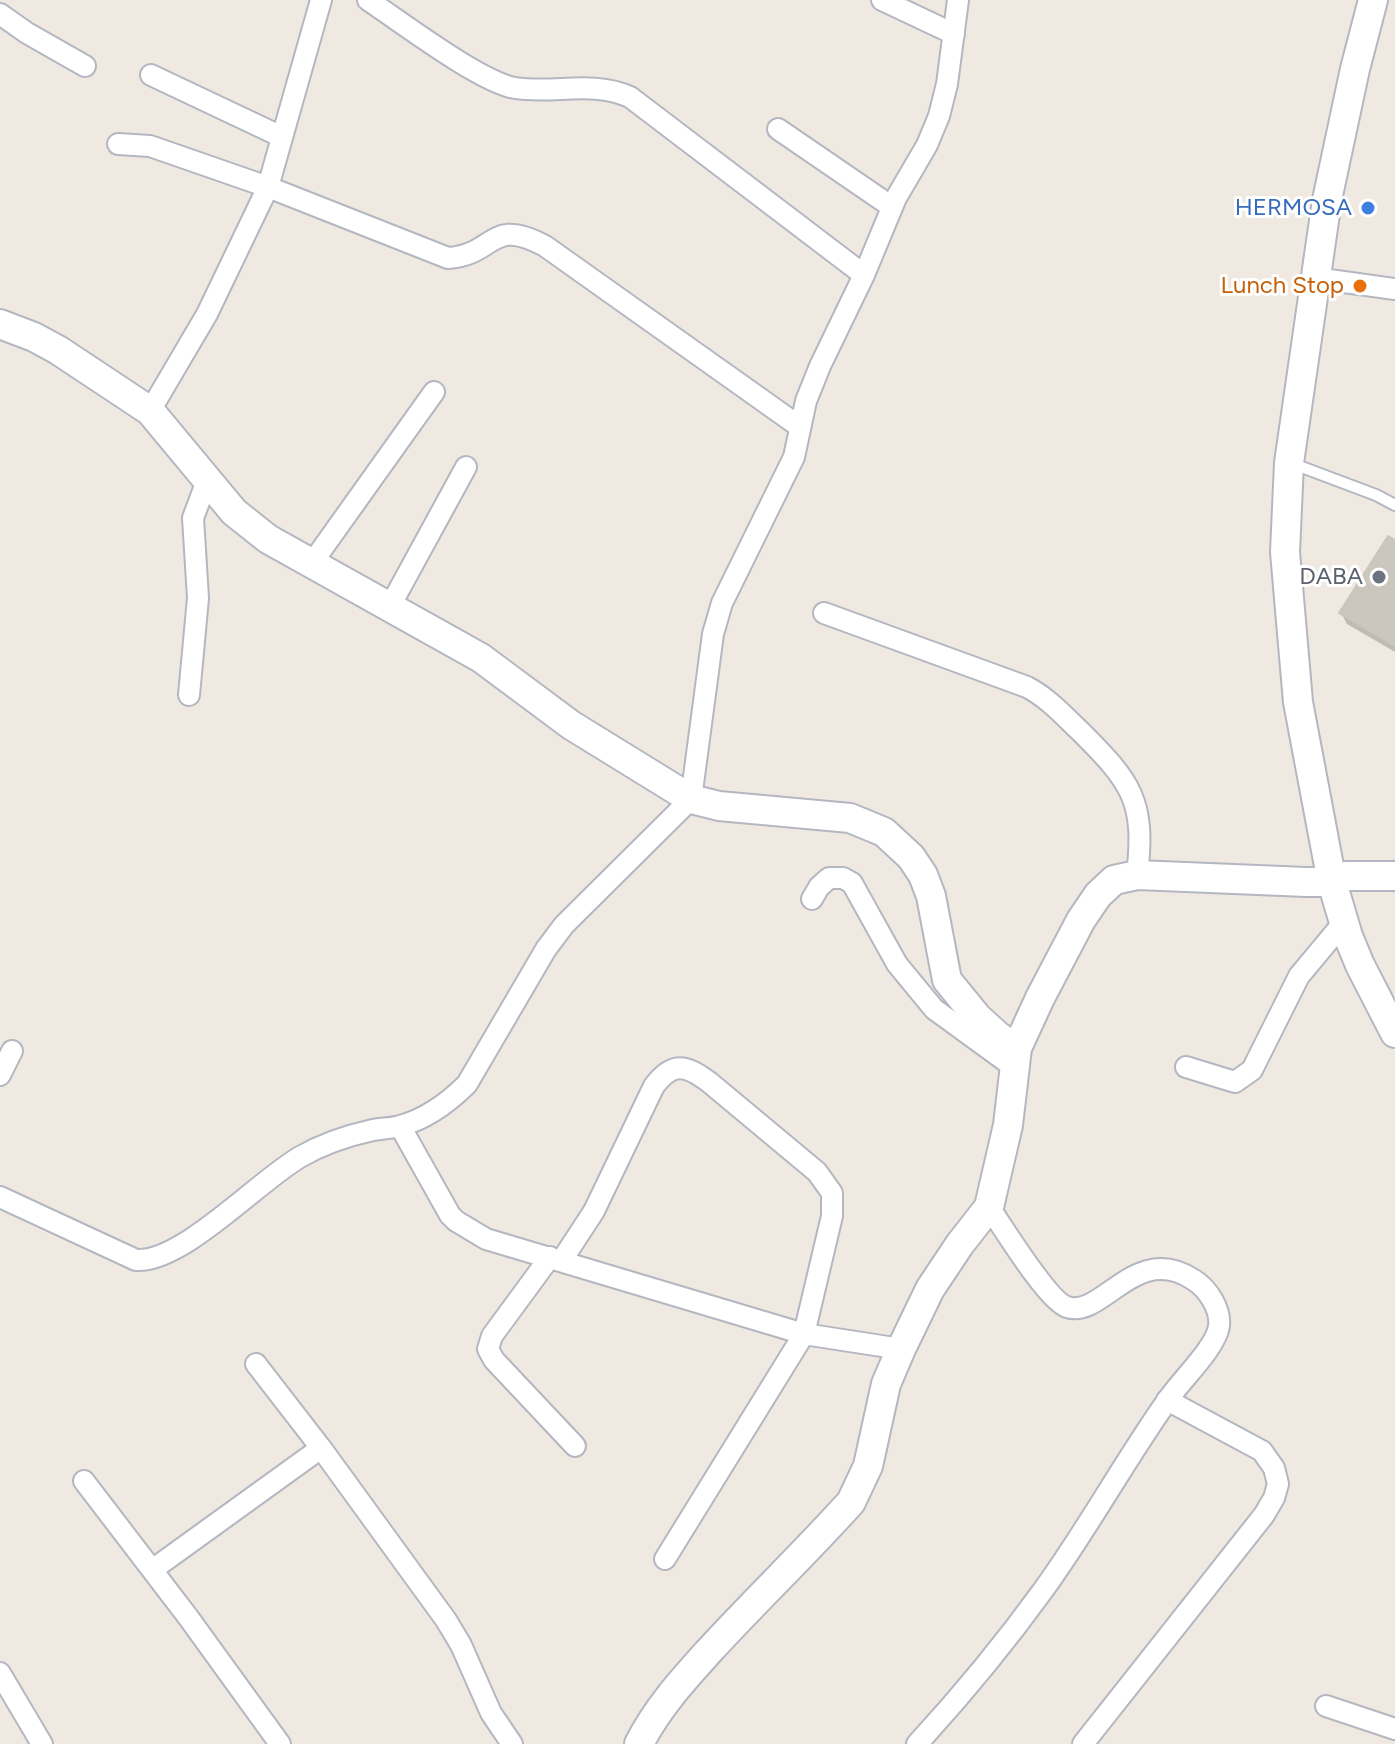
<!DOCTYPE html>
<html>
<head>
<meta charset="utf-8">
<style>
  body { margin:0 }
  canvas { display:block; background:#efe9e1 }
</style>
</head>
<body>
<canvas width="1395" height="1744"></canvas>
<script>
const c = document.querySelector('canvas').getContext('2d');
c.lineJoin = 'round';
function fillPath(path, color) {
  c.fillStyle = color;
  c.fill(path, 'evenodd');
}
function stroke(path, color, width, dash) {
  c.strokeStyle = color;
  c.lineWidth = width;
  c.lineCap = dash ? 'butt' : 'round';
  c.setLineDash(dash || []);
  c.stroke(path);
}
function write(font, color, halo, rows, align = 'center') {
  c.font = font + ' Figtree,sans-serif';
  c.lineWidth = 6;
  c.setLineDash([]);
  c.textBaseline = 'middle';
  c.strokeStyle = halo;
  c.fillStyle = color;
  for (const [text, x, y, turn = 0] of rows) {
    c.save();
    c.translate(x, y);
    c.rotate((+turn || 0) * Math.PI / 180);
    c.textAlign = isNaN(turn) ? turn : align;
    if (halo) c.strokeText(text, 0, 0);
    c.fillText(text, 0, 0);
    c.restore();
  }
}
fillPath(new Path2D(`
  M1395,542V652L1347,624L1341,613Z`), '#0003');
const building = new Path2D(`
  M1388,536L1395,540V646L1339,613Z`);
fillPath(building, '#cbc7bf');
stroke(building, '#cbc5ba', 2);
const lane = new Path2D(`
  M1291,463L1376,495L1395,505`);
const street = new Path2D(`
  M368,0C401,22 480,82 515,88C554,94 593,80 630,97L864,275
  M882,0L954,34
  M0,14L27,33L85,66
  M151,75L282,137
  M778,129L892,207
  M118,144L150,146L268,187L448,258C496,255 489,216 545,246L800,427
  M1315,278L1395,289
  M150,411L207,314L268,187L321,0
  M312,563L434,392
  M389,608L466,467
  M824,613L1027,687C1048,698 1063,715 1080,731C1131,782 1146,800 1137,875
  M189,695L198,598L193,518L208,478
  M812,899L819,887L829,878H843L852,883L897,964L934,1009L1015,1068
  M1186,1067L1235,1082L1252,1070L1299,976L1344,922
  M0,1075L12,1051
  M400,1126L450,1215L456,1221L486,1239L804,1334L901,1349
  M0,1197L136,1260C182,1263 257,1182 300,1157C321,1145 346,1136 369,1131C379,1128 390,1129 400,1126C426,1119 448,1103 467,1084L546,949L564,925L691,799L713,634L722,603L794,457L806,401L820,366L864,275L896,198L927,145L939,116L947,84L958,0
  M550,1257L492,1336L488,1349L494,1360L575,1446
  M562,1260L594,1211L654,1086C673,1061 686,1065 709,1082L817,1172L832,1193V1216L804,1334L665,1559
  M256,1364L321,1448L446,1620L461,1645L491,1713L512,1744
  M84,1481L188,1617L280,1744
  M152,1570L321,1448
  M0,1673L42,1744
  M1326,1706L1395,1729
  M917,1744C962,1695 1005,1643 1044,1589C1088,1528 1124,1462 1167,1401C1180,1381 1216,1348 1219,1326C1221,1309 1208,1289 1194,1280C1135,1241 1103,1319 1067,1307C1047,1300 1003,1227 989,1207
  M1083,1744L1264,1515L1274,1498L1278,1484L1274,1468L1262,1451L1167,1400`);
const secondary = new Path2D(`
  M1373,0L1355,69L1327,200L1289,463L1285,552L1298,702L1332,882L1348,936L1360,965L1395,1033
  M0,324L34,337L58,350L150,411L234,512L268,539L481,658L571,725L691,799L719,806L850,818L884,832L911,857L923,875L931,896L947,980L978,1018L999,1037L1017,1048
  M639,1744C657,1708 683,1680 710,1650C756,1600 805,1553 851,1502L868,1466L886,1384L901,1349L930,1289L960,1244L989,1207L1008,1125L1017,1048L1040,998L1081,920L1098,895L1114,880L1137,875L1306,882H1332L1346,876H1395`);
stroke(lane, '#b4b7c1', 14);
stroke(street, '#b4b7c1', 24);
stroke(secondary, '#b4b7c1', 32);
stroke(lane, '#fff', 10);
stroke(street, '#fff', 20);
stroke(secondary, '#fff', 28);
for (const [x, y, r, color] of [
  [1368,208,8,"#3f7fe0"],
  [1360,286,8,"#e8710a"],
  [1379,577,8,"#6b7280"]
]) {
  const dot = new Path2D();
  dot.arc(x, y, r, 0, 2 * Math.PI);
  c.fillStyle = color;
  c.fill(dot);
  stroke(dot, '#fff', 3);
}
write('24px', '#366cbe', '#fff', [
  ["HERMOSA",1352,208]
], 'right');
write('24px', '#c56008', '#fff', [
  ["Lunch Stop",1344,286]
], 'right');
write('24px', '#5b616d', '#fff', [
  ["DABA",1363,577]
], 'right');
</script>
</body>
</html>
